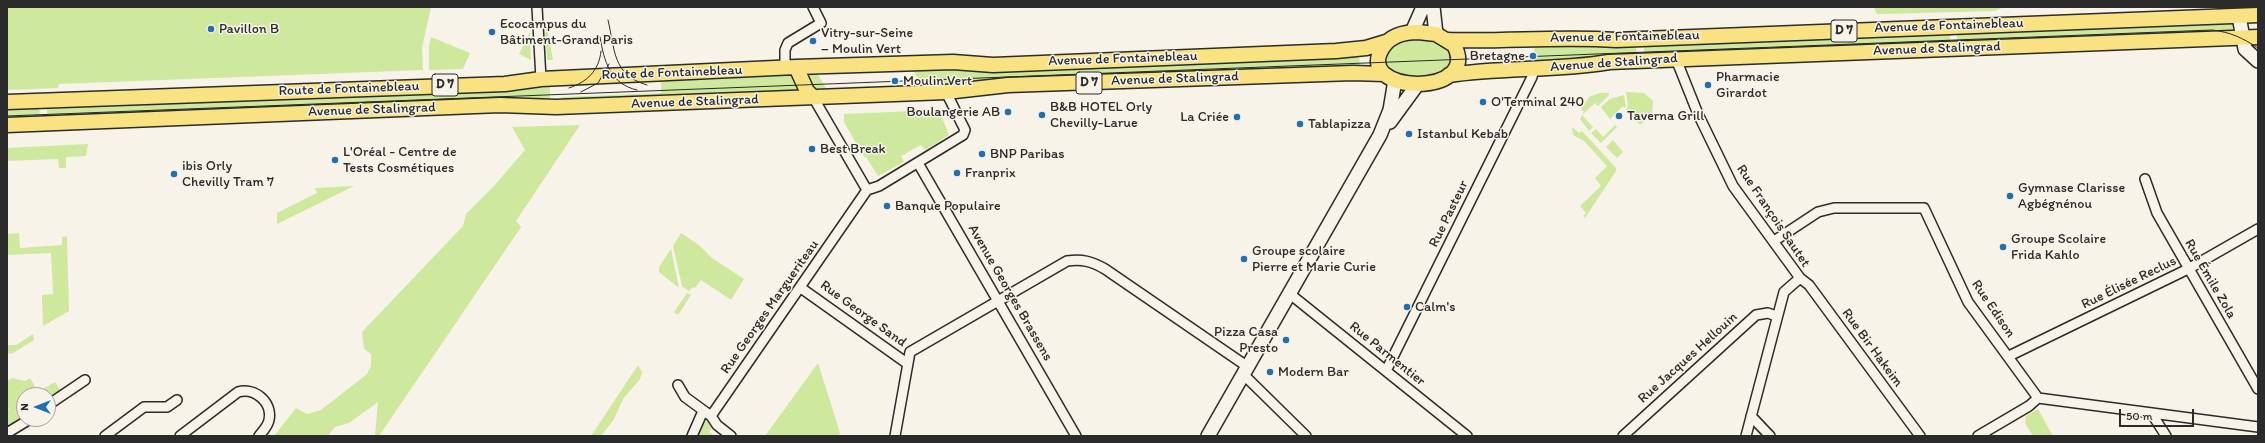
<!DOCTYPE html>
<html>
<head>
<meta charset="utf-8">
<style>
  body { margin:0 }
  #map { position:relative; width:2265px; height:443px; overflow:hidden; background:#f7f3e8; font-family:Itim,sans-serif }
  canvas { display:block }
  .frame { position:absolute; inset:0; border:8px solid #2b2b2b; pointer-events:none }
  .north { position:absolute; left:16px; top:387px; width:40px; height:40px; box-sizing:border-box; background:#f7f3e8; border:1px solid #a5a39c; border-radius:50%; rotate:270deg; font-size:11px; font-weight:700; line-height:16px; text-align:center; color:#2b2b2b }
  .north::after { content:''; display:block; margin:auto; width:14px; height:18px; background:#1f6fb2; clip-path:polygon(50% 0,100% 100%,50% 72%,0 100%) }
  .scale { position:absolute; left:2119px; top:409px; width:75px; height:18px; box-sizing:border-box; border:2px solid #2b2b2b; border-top:0; padding-left:5px; font-size:12px; line-height:14px; white-space:nowrap; color:#2b2b2b; -webkit-text-stroke:3px #f7f3e8; paint-order:stroke }
</style>
</head>
<body>
<div id="map">
<canvas width="2265" height="443"></canvas>
<div class="frame"></div>
<div class="north">N</div>
<div class="scale">50 m</div>
</div>
<script>
const c = document.querySelector('canvas').getContext('2d');
c.lineJoin = 'round';
function fillPath(path, color) {
  c.fillStyle = color;
  c.fill(path, 'evenodd');
}
function stroke(path, color, width, dash) {
  c.strokeStyle = color;
  c.lineWidth = width;
  c.lineCap = dash ? 'butt' : 'round';
  c.setLineDash(dash || []);
  c.stroke(path);
}
function write(font, color, halo, rows, align = 'center') {
  c.font = font + ' Itim,sans-serif';
  c.lineWidth = 3;
  c.setLineDash([]);
  c.textBaseline = 'middle';
  c.strokeStyle = halo;
  c.fillStyle = color;
  for (const [text, x, y, turn = 0] of rows) {
    c.save();
    c.translate(x, y);
    c.rotate((+turn || 0) * Math.PI / 180);
    c.textAlign = isNaN(turn) ? turn : align;
    if (halo) c.strokeText(text, 0, 0);
    c.fillText(text, 0, 0);
    c.restore();
  }
}
fillPath(new Path2D(`
  M7,7H431L422,48L423,70L59,84L58,88L7,90Z
  M1874,7H2004L1995,11L1881,14H1877Z
  M2235,20L2236,32L1957,43V31Z
  M1950,31V44L1644,56V43Z
  M530,32L531,60L519,54Z
  M545,32H548L553,60H547Z
  M431,37L470,53L463,69L429,70V46Z
  M1418,39C1431,39 1464,49 1447,67C1434,82 1395,81 1386,62L1388,51L1402,42Z
  M1534,43H1636L1637,56L1535,64Z
  M1359,54L1360,68L923,88L912,68Z
  M790,73L801,93L562,102V97L661,93V82L641,81Z
  M805,73H817L828,91L816,92Z
  M550,82V103L47,118V105Z
  M1626,92L1644,93L1653,101L1652,114L1640,125L1626,110L1628,106Z
  M1599,93H1609V95L1598,106L1595,103L1582,115L1593,127L1589,131L1580,119L1584,111L1581,110L1589,97Z
  M1624,95L1626,107H1622L1610,119L1601,107L1610,99Z
  M39,106L40,118L7,120V107Z
  M939,110L949,135L925,150L921,145L901,156L904,162L878,176L866,157H864L844,122V114Z
  M580,125L516,221L521,227L517,233L379,436H375L378,402L349,423L335,427L328,436H274L296,408L307,414L321,410L367,374L371,366V354L364,349L362,332L463,226L466,214L494,186L525,150L512,127Z
  M1615,125L1617,127L1601,143L1591,133L1596,129L1603,137Z
  M1572,127L1579,133L1582,131L1616,168V171L1585,218L1583,216L1586,213L1580,206L1601,186L1595,178L1607,166L1584,141L1573,135Z
  M1613,140L1623,152L1617,158L1606,147Z
  M88,144L86,156L66,157V168H59L58,159L7,161V148Z
  M354,186L277,224V213L317,193L315,188Z
  M19,233L20,248L62,245V237L67,236L69,311L43,326L42,295L53,294L51,253L7,255V234Z
  M681,233L699,245L712,258L744,279L731,300L701,280L695,288L693,287L689,291L682,286L673,246Z
  M671,249L679,288L659,272V267Z
  M687,293L691,295L678,315L674,312Z
  M33,334L34,340L13,353L7,354V345H16Z
  M818,363L840,433L838,436H765Z
  M638,365L642,372L640,379L623,399L614,419L601,436H591Z
  M12,378L25,381L30,378L38,392L55,382L61,391L48,400V395H24V415L7,426V410L9,409L7,406V381Z
  M2038,409L2053,436H2033L2025,423L2026,416Z
  M704,417L714,425L709,432L715,436H691Z`), '#cee89e');
const minor = new Path2D(`
  M537,7L541,79
  M1676,59L1698,114L1733,186L1800,278L1809,285L1920,436
  M785,68V50L788,43L821,23L813,7
  M813,97L867,190L879,186L963,135L965,130L946,92
  M918,163L1076,436
  M2145,179L2157,213L2258,389
  M1774,241L1818,212L1834,208H1924L1968,302L2038,398
  M801,288L908,364
  M1290,294L1467,436
  M2009,356L2188,269L2258,229
  M1386,371L1532,77L1534,68
  M1244,375L1306,436
  M678,385L685,397L711,416
  M2038,398L2258,427
  M48,405L85,380
  M2152,414L2166,436
  M1751,416L1770,436
  M7,433L30,419
  M105,436L144,407H167L177,400
  M180,436L238,392C254,387 273,402 269,420C268,426 263,431 259,436
  M692,436L703,411
  M731,436L717,425L711,416L867,190
  M895,436L910,352L1067,261C1082,259 1091,261 1105,269L1248,367
  M1623,436L1756,315L1768,313L1776,316
  M1746,436L1784,292L1800,278
  M1978,436L2029,406L2038,398`);
const secondary = new Path2D(`
  M1433,7L1436,34
  M2239,16L2245,49L2258,61
  M1412,32L1423,7
  M1390,122L1417,85
  M1208,436L1380,135L1390,110L1395,80`);
const primary = new Path2D(`
  M1418,32L1436,34L1454,45C1483,98 1351,95 1383,47C1391,35 1405,32 1418,32Z
  M1448,40C1504,42 1560,36 1616,40L2258,15
  M796,67L807,91L813,97
  M1449,75C1502,67 1556,71 1609,62L2258,37
  M7,102L505,84L541,79L796,67L953,62L993,65L1336,51L1366,48L1386,42
  M7,125L500,105L556,107L946,92L1008,85L1353,73L1384,74`);
stroke(minor, '#2b2b2b', 12);
stroke(secondary, '#2b2b2b', 16);
stroke(primary, '#2b2b2b', 17);
stroke(minor, '#f7f3e8', 9);
stroke(secondary, '#f7f3e8', 13);
stroke(primary, '#f8e281', 14);
stroke(new Path2D(`
  M608,20C615,49 612,75 647,85
  M600,37C604,61 610,84 637,90
  M569,88C587,82 599,71 601,51
  M581,92L598,83L609,64
  M7,116L2212,30C2230,32 2243,38 2258,48`), '#2b2b2b', 1);
for (const [x, y, r, color] of [
  [211,29,4,"#1f6fb2"],
  [492,32,4,"#1f6fb2"],
  [813,41,4,"#1f6fb2"],
  [1533,56,4,"#1f6fb2"],
  [895,81,4,"#1f6fb2"],
  [1708,85,4,"#1f6fb2"],
  [1483,102,4,"#1f6fb2"],
  [1008,112,4,"#1f6fb2"],
  [1042,115,4,"#1f6fb2"],
  [1619,116,4,"#1f6fb2"],
  [1237,117,4,"#1f6fb2"],
  [1300,124,4,"#1f6fb2"],
  [1409,134,4,"#1f6fb2"],
  [812,149,4,"#1f6fb2"],
  [982,154,4,"#1f6fb2"],
  [335,160,4,"#1f6fb2"],
  [957,173,4,"#1f6fb2"],
  [174,174,4,"#1f6fb2"],
  [2010,196,4,"#1f6fb2"],
  [887,206,4,"#1f6fb2"],
  [2003,247,4,"#1f6fb2"],
  [1244,259,4,"#1f6fb2"],
  [1407,307,4,"#1f6fb2"],
  [1286,340,4,"#1f6fb2"],
  [1270,372,4,"#1f6fb2"]
]) {
  const dot = new Path2D();
  dot.arc(x, y, r, 0, 2 * Math.PI);
  c.fillStyle = color;
  c.fill(dot);
  stroke(dot, '#f7f3e8', 1.5);
}
for (const [x, y, w] of [
  [1844,31,26],
  [1089,83,26],
  [445,85,26]
]) {
  const box = new Path2D();
  box.roundRect(x - w / 2, y - 11, w, 22, 3);
  c.fillStyle = '#f7f3e8';
  c.fill(box);
  stroke(box, '#2b2b2b', 1);
}
write('bold 13px', '#2b2b2b', null, [
  ["D 7",1844,31],
  ["D 7",1089,83],
  ["D 7",445,85]
]);
write('14px', '#2b2b2b', '#f7f3e8', [
  ["Ecocampus du",500,24],
  ["Bâtiment-Grand Paris",500,40],
  ["Pavillon B",219,29],
  ["Vitry-sur-Seine",821,33],
  ["– Moulin Vert",821,49],
  ["Bretagne",1525,56,"right"],
  ["Pharmacie",1716,77],
  ["Girardot",1716,93],
  ["Moulin Vert",903,81],
  ["O'Terminal 240",1491,102],
  ["B&B HOTEL Orly",1050,107],
  ["Chevilly-Larue",1050,123],
  ["Boulangerie AB",1000,112,"right"],
  ["Taverna Grill",1627,116],
  ["La Criée",1229,117,"right"],
  ["Tablapizza",1308,124],
  ["Istanbul Kebab",1417,134],
  ["Best Break",820,149],
  ["L'Oréal - Centre de",343,152],
  ["Tests Cosmétiques",343,168],
  ["BNP Paribas",990,154],
  ["ibis Orly",182,166],
  ["Chevilly Tram 7",182,182],
  ["Franprix",965,173],
  ["Gymnase Clarisse",2018,188],
  ["Agbégnénou",2018,204],
  ["Banque Populaire",895,206],
  ["Groupe Scolaire",2011,239],
  ["Frida Kahlo",2011,255],
  ["Groupe scolaire",1252,251],
  ["Pierre et Marie Curie",1252,267],
  ["Calm's",1415,307],
  ["Pizza Casa",1278,332,"right"],
  ["Presto",1278,348,"right"],
  ["Modern Bar",1278,372]
], 'left');
write('14px', '#2b2b2b', '#f7f3e8', [
  ["Avenue de Fontainebleau",1949,26,-2],
  ["Avenue de Fontainebleau",1625,37,-1],
  ["Avenue de Stalingrad",1937,49,-2],
  ["Avenue de Fontainebleau",1123,59,-2],
  ["Avenue de Stalingrad",1614,63,-4],
  ["Route de Fontainebleau",672,73,-2],
  ["Avenue de Stalingrad",1175,79,-2],
  ["Route de Fontainebleau",349,89,-2],
  ["Avenue de Stalingrad",695,102,-2],
  ["Avenue de Stalingrad",372,110,-2],
  ["Rue Pasteur",1449,214,-64],
  ["Rue François Sautet",1773,216,56],
  ["Rue Émile Zola",2210,279,60],
  ["Rue Élisée Reclus",2129,283,-26],
  ["Avenue Georges Brassens",1010,293,60],
  ["Rue Georges Margueriteau",770,307,-55],
  ["Rue Edison",1993,309,56],
  ["Rue George Sand",863,314,36],
  ["Rue Bir Hakeim",1872,348,54],
  ["Rue Parmentier",1387,354,39],
  ["Rue Jacques Hellouin",1688,358,-42]
]);
</script>
</body>
</html>
